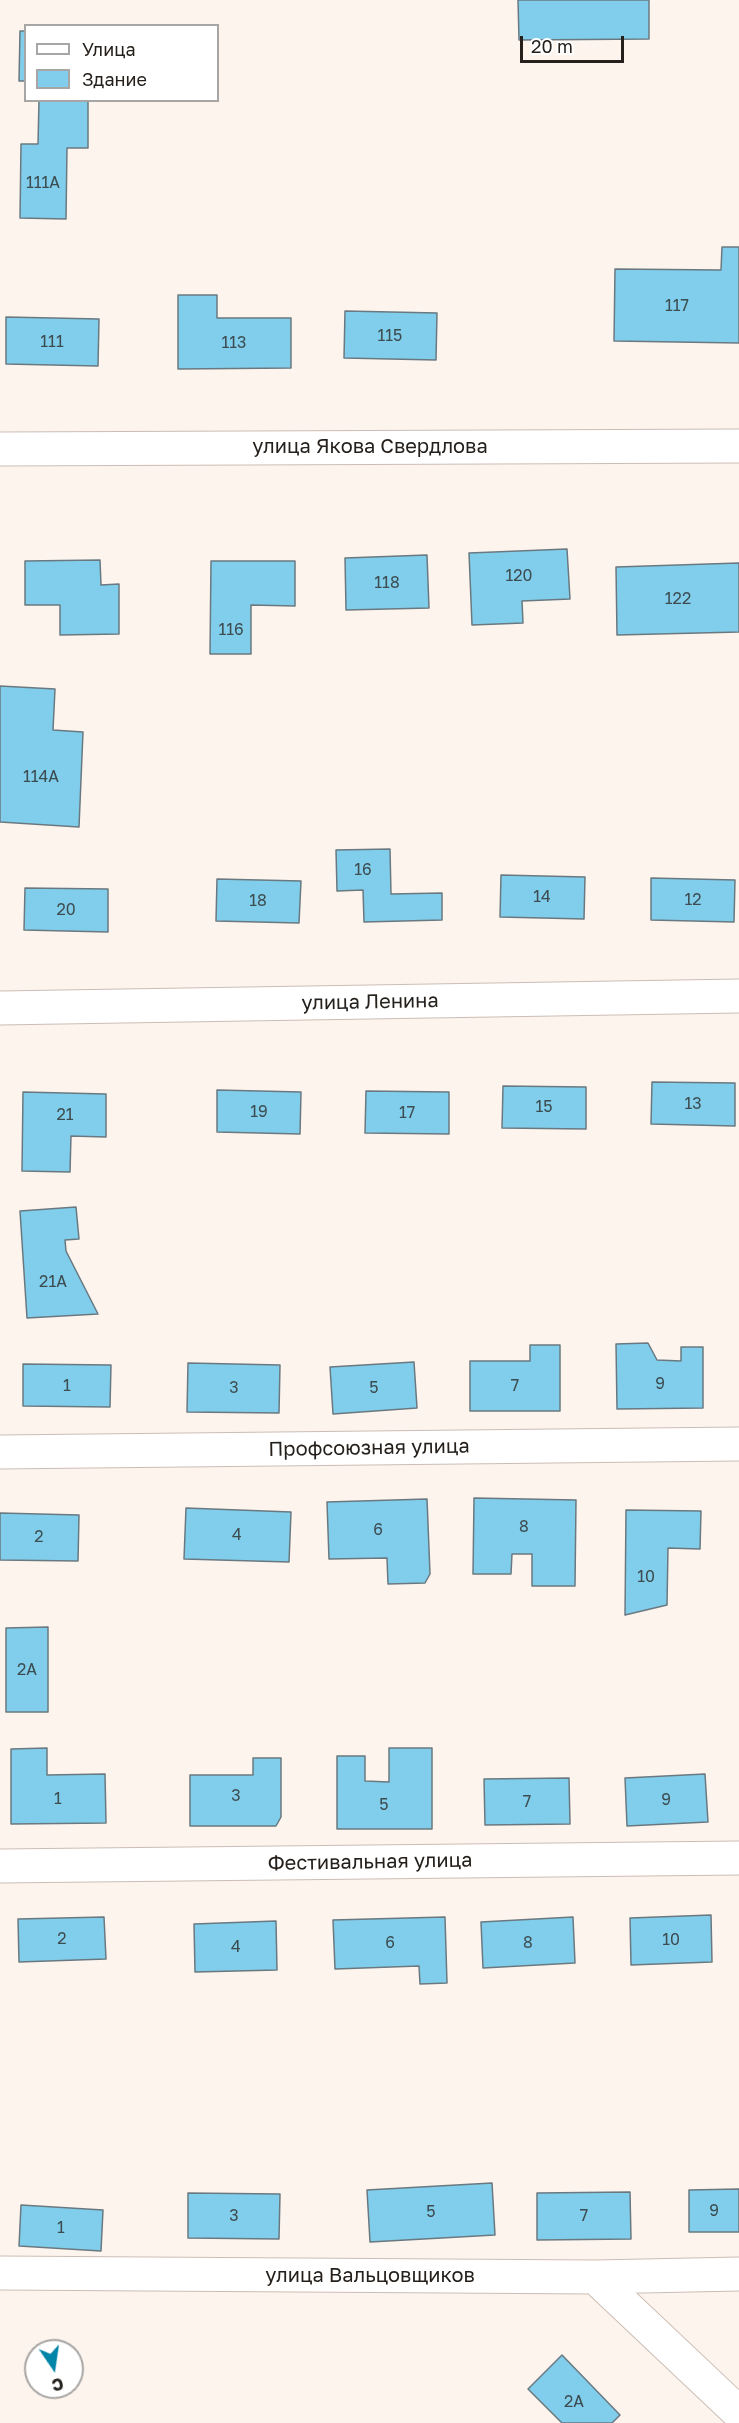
<!DOCTYPE html>
<html>
<head>
<meta charset="utf-8">
<style>
  body { margin:0 }
  #map { position:relative; width:739px; height:2423px; overflow:hidden; background:#fdf4ee; font-family:"Golos Text",sans-serif }
  canvas { display:block }
  .legend { position:absolute; left:24px; top:24px; width:195px; height:78px; box-sizing:border-box; background:#fff; border:2px solid #a8a6a4; margin:0; padding:8px 10px; list-style:none; font-size:18px; color:#25201c }
  .legend li { display:flex; align-items:center; gap:12px; height:30px }
  .legend b { width:30px; border:2px solid #a8a6a4 }
  .north { position:absolute; left:24px; top:2339px; width:60px; height:60px; box-sizing:border-box; background:#fff; border:2px solid #a8a6a4; border-radius:50%; rotate:167deg; font-size:16px; font-weight:700; line-height:24px; text-align:center; color:#25201c }
  .north::after { content:''; display:block; margin:auto; width:21px; height:27px; background:#0084a7; clip-path:polygon(50% 0,100% 100%,50% 72%,0 100%) }
  .scale { position:absolute; left:520px; top:36px; width:104px; height:27px; box-sizing:border-box; border:3px solid #25201c; border-top:0; padding-left:8px; font-size:18px; line-height:21px; white-space:nowrap; color:#25201c; -webkit-text-stroke:4px #fff; paint-order:stroke }
</style>
</head>
<body>
<div id="map">
<canvas width="739" height="2423"></canvas>
<ul class="legend">
<li><b style="height:8px;background:#fff"></b>Улица</li>
<li><b style="height:16px;background:#80ceeb"></b>Здание</li>
</ul>
<div class="north">С</div>
<div class="scale">20 m</div>
</div>
<script>
const c = document.querySelector('canvas').getContext('2d');
c.lineJoin = 'round';
function fillPath(path, color) {
  c.fillStyle = color;
  c.fill(path, 'evenodd');
}
function stroke(path, color, width, dash) {
  c.strokeStyle = color;
  c.lineWidth = width;
  c.lineCap = dash ? 'butt' : 'round';
  c.setLineDash(dash || []);
  c.stroke(path);
}
function write(font, color, halo, rows, align = 'center') {
  c.font = font + ' "Golos Text",sans-serif';
  c.lineWidth = 4.5;
  c.setLineDash([]);
  c.textBaseline = 'middle';
  c.strokeStyle = halo;
  c.fillStyle = color;
  for (const [text, x, y, turn = 0] of rows) {
    c.save();
    c.translate(x, y);
    c.rotate((+turn || 0) * Math.PI / 180);
    c.textAlign = isNaN(turn) ? turn : align;
    if (halo) c.strokeText(text, 0, 0);
    c.fillText(text, 0, 0);
    c.restore();
  }
}
const building = new Path2D(`
  M518,0H649V39L519,40Z
  M20,31H26V81H19Z
  M39,100H88V148H67L66,219L20,218L21,144H38Z
  M722,247H739V343L614,341L615,269L721,270Z
  M178,295H217V318H291V368L178,369Z
  M345,311L437,313L436,360L344,358Z
  M6,317L99,319L98,366L6,364Z
  M567,549L570,599L522,601L523,623L472,625L469,553Z
  M427,555L429,608L346,610L345,558Z
  M100,560L101,585L119,584V634L60,635V605H25V561Z
  M211,561H295V606L251,605V654H210Z
  M739,563V632L617,635L616,567Z
  M0,686L55,689L53,730L83,732L79,827L0,822Z
  M390,849L391,894L442,893V920L364,922L363,890L337,891L336,850Z
  M501,875L585,877L584,919L500,917Z
  M651,878L735,880L734,922L651,920Z
  M217,879L301,881L299,923L216,921Z
  M25,888L108,889V932L24,930Z
  M652,1082L735,1083V1126L651,1124Z
  M503,1086L586,1087V1129L502,1128Z
  M217,1090L301,1092L300,1134L217,1132Z
  M366,1091L449,1092V1134L365,1133Z
  M23,1092L106,1094V1137L71,1136L70,1172L22,1171Z
  M76,1207L79,1239L65,1240L66,1251L98,1314L27,1318L20,1211Z
  M648,1343L657,1360L681,1361V1347H703V1408L617,1409L616,1344Z
  M530,1345H560V1411H470V1361H530Z
  M414,1362L417,1408L333,1414L330,1367Z
  M188,1363L280,1365L279,1413L187,1412Z
  M23,1364L111,1365L110,1407L23,1406Z
  M474,1498L576,1500L575,1586H532V1554H512L511,1574H473Z
  M427,1499L430,1574L425,1583L388,1584L387,1558L329,1559L327,1502Z
  M186,1508L291,1512L289,1562L184,1559Z
  M626,1510L701,1511L700,1549L668,1548L667,1605L625,1615Z
  M0,1513L79,1515L78,1561L0,1560Z
  M48,1627V1712H6V1628Z
  M47,1748V1775L105,1774L106,1823L11,1824V1749Z
  M389,1748H432V1829H337V1756H365V1781L389,1782Z
  M253,1758H281V1817L276,1826H190V1775H253Z
  M705,1774L708,1822L627,1826L625,1778Z
  M569,1778L570,1824L485,1825L484,1779Z
  M711,1915L712,1962L631,1965L630,1918Z
  M104,1917L106,1959L19,1962L18,1919Z
  M445,1917L447,1983L420,1984L419,1966L335,1969L333,1920Z
  M573,1917L575,1963L483,1968L481,1922Z
  M276,1921L277,1970L195,1972L194,1924Z
  M492,2183L495,2235L370,2242L367,2190Z
  M739,2189V2232H689V2190Z
  M630,2192L631,2239L537,2240V2193Z
  M188,2193L280,2194L279,2239L188,2238Z
  M21,2205L103,2210L101,2251L19,2246Z
  M562,2355L620,2415L612,2423H562L528,2389Z`);
fillPath(building, '#80ceeb');
stroke(building, '#6a7980', 1.5);
const minor = new Path2D(`
  M0,449L739,446
  M0,1008L739,996
  M0,1452L739,1444
  M0,1866L739,1858
  M0,2273L595,2277L739,2274
  M595,2277L739,2413`);
stroke(minor, '#ccbdb4', 35);
stroke(minor, '#fff', 33);
write('16px', '#3c4c50', null, [
  ["111А",43,183],
  ["117",677,306],
  ["115",390,336],
  ["111",52,342],
  ["113",234,343],
  ["120",519,576],
  ["118",387,583],
  ["122",678,599],
  ["116",231,630],
  ["114А",41,777],
  ["16",363,870],
  ["14",542,897],
  ["12",693,900],
  ["18",258,901],
  ["20",66,910],
  ["13",693,1104],
  ["15",544,1107],
  ["19",259,1112],
  ["17",407,1113],
  ["21",65,1115],
  ["21А",53,1282],
  ["9",660,1384],
  ["1",67,1386],
  ["7",515,1386],
  ["3",234,1388],
  ["5",374,1388],
  ["8",524,1527],
  ["6",378,1530],
  ["4",237,1535],
  ["2",39,1537],
  ["10",646,1577],
  ["2А",27,1670],
  ["3",236,1796],
  ["1",58,1799],
  ["9",666,1800],
  ["7",527,1802],
  ["5",384,1805],
  ["2",62,1939],
  ["10",671,1940],
  ["6",390,1943],
  ["8",528,1943],
  ["4",236,1947],
  ["9",714,2211],
  ["5",431,2212],
  ["3",234,2216],
  ["7",584,2216],
  ["1",61,2228],
  ["2А",574,2402]
]);
write('20px', '#25201c', '#fff', [
  ["улица Якова Свердлова",370,447],
  ["улица Ленина",370,1002,-1],
  ["Профсоюзная улица",369,1448,-1],
  ["Фестивальная улица",370,1862,-1],
  ["улица Вальцовщиков",370,2276]
]);
</script>
</body>
</html>
